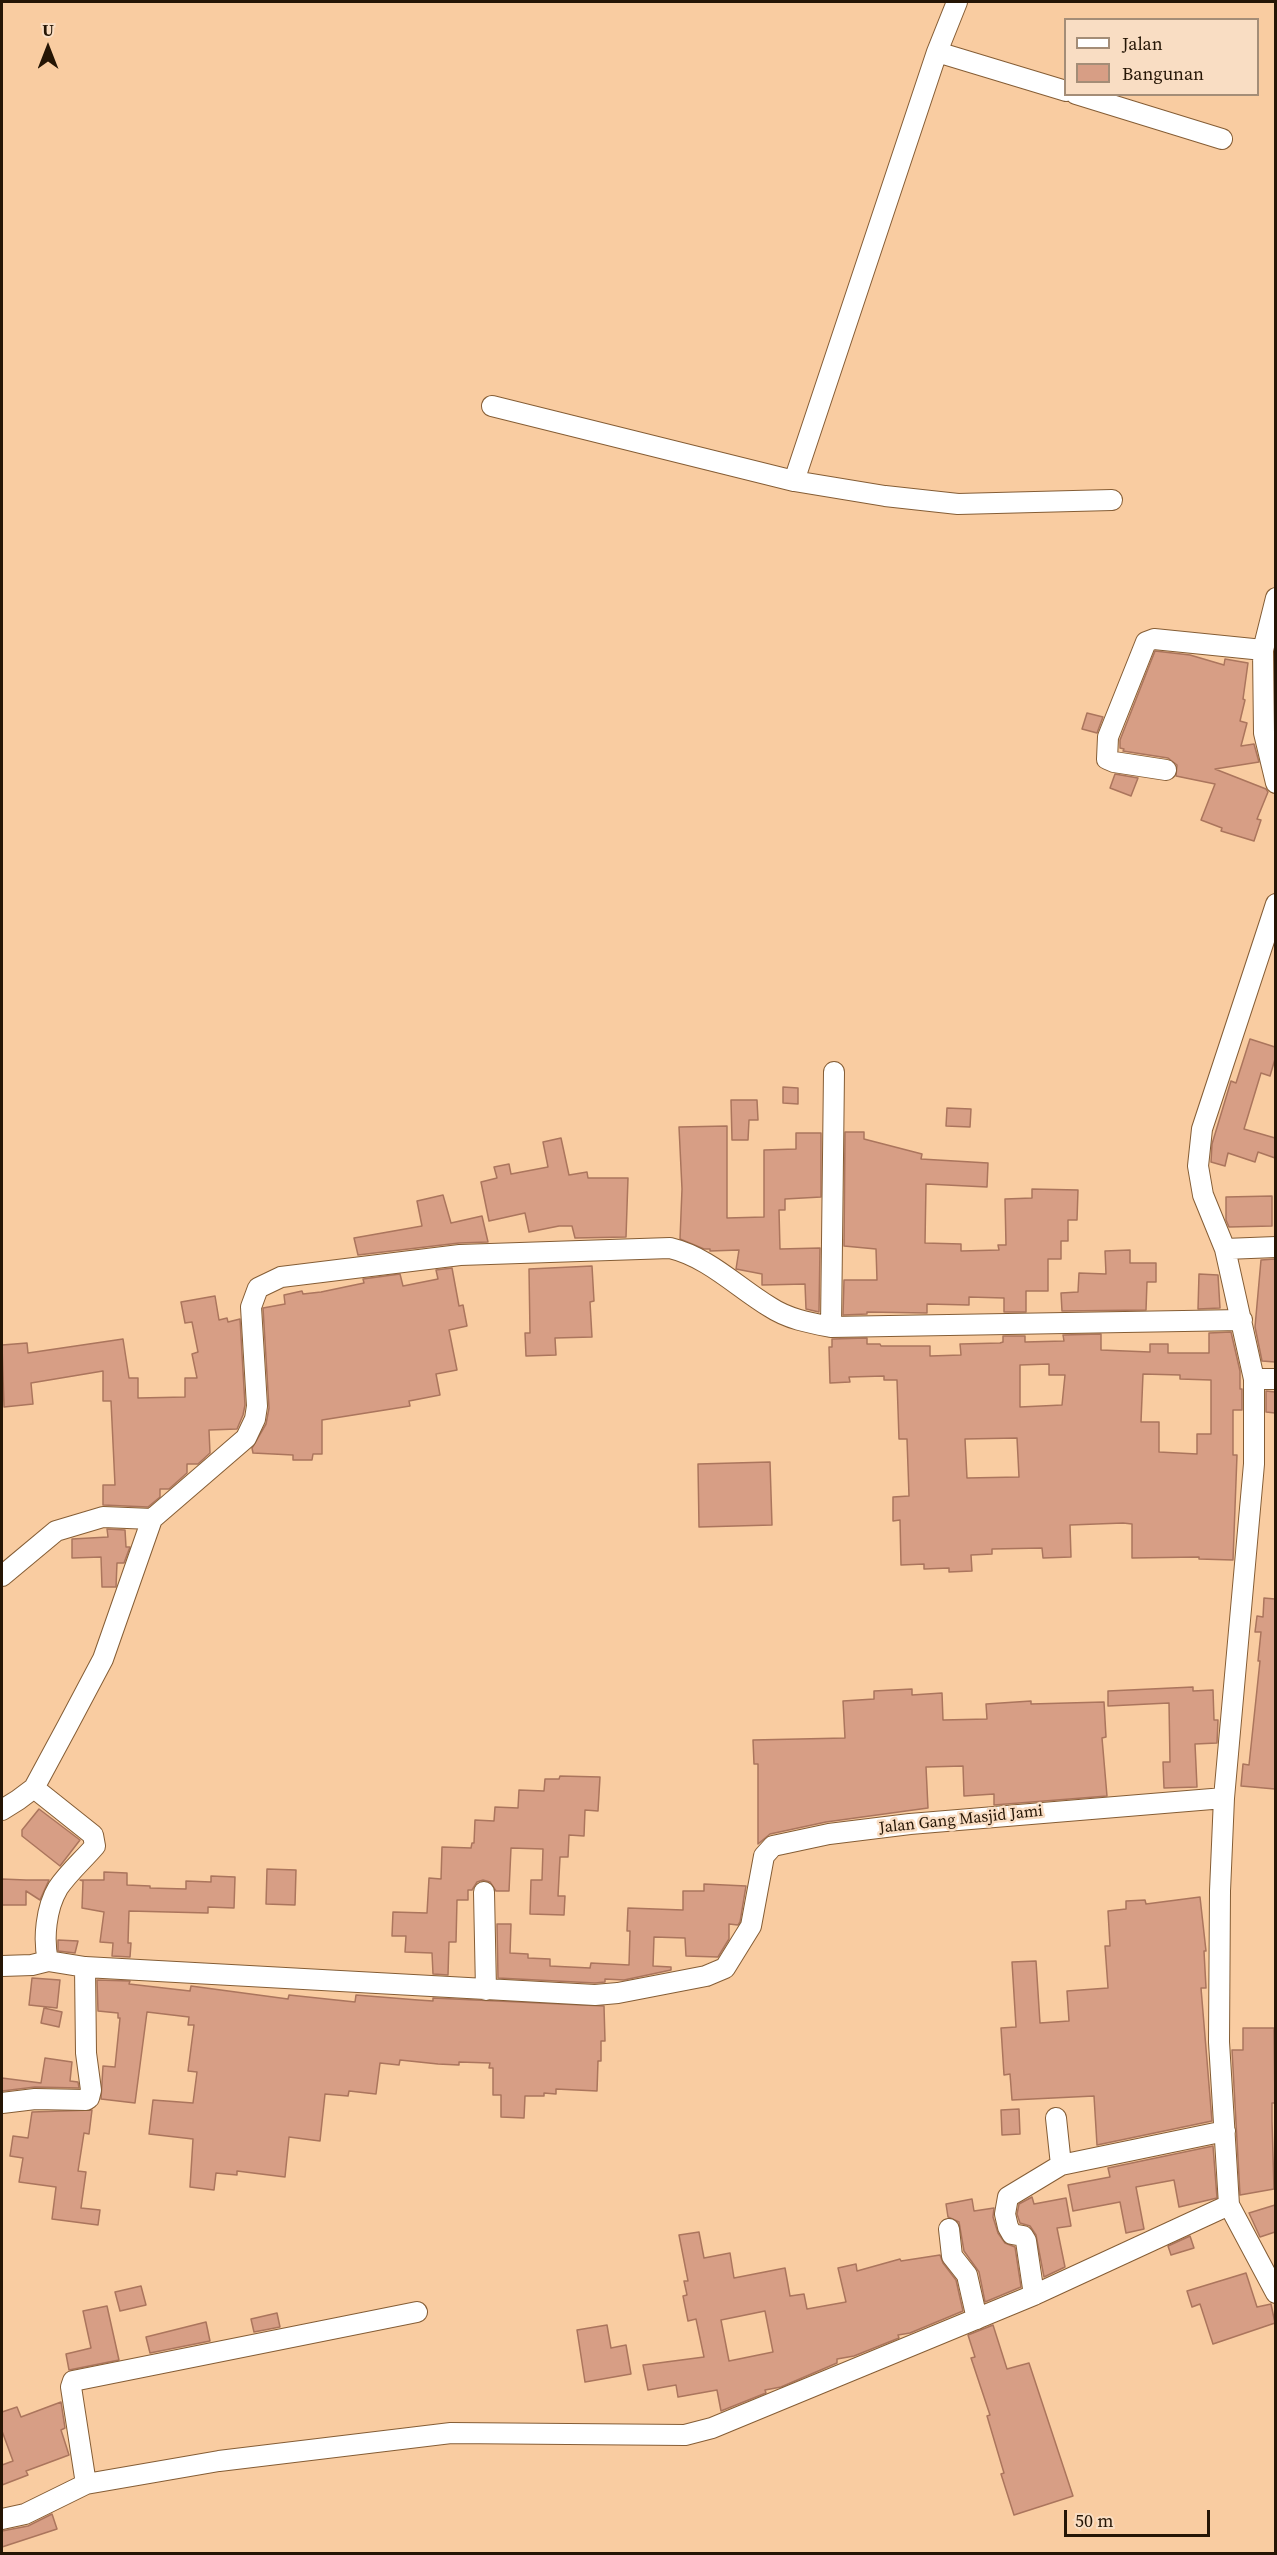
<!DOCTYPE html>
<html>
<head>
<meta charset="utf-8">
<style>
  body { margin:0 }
  #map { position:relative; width:1277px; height:2555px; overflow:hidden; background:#f9cca1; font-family:"Source Serif 4",serif }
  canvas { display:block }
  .frame { position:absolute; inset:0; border:3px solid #251505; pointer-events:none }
  .legend { position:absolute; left:1064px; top:18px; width:195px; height:78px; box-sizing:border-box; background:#f9ddc3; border:2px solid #a48d77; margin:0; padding:8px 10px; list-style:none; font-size:18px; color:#251505 }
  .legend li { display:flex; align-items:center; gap:12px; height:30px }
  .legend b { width:30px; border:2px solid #a48d77 }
  .north { position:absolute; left:18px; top:18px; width:60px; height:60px; -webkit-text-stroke:4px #f9ddc3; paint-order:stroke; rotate:0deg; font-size:16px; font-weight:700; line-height:24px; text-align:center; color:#251505 }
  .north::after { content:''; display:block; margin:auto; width:21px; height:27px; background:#251505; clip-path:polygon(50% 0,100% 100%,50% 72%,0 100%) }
  .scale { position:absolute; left:1064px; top:2510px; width:146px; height:27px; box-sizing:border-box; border:3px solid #251505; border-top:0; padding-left:8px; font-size:18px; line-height:21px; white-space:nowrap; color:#251505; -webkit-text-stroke:4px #f9ddc3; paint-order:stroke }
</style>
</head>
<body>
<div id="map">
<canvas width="1277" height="2555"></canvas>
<div class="frame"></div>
<ul class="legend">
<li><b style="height:8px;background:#fff"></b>Jalan</li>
<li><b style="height:16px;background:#d79e85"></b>Bangunan</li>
</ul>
<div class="north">U</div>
<div class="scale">50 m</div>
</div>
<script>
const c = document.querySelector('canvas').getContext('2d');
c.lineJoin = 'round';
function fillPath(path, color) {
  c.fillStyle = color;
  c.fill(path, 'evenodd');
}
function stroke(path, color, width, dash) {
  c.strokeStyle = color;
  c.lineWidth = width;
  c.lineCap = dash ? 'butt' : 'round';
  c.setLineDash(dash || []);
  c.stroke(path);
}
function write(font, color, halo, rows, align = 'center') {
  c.font = font + ' "Source Serif 4",serif';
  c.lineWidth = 5;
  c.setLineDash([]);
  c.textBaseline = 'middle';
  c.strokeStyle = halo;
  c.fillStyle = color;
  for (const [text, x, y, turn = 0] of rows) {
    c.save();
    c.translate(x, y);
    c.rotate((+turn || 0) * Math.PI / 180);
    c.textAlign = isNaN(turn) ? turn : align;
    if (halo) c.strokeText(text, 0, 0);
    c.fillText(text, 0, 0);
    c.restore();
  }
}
const building = new Path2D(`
  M1155,651L1190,655L1224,665L1225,659L1248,663L1243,699L1245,700L1240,721L1247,723L1241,746L1254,744L1259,762L1215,769L1266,789L1268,792L1257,819L1261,820L1254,841L1221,831L1222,828L1201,820L1215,784L1176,776L1177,765L1168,758L1123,751L1124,749L1120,748V740Z
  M1087,713L1103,717L1097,733L1082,729Z
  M1115,774L1138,778L1131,796L1110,788Z
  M1250,1039L1275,1047V1059L1270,1076L1261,1073L1244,1129L1275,1138V1158L1258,1152L1255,1162L1228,1153L1225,1166L1211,1162L1212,1144L1231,1081L1236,1083Z
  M783,1087L798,1088V1104L783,1103Z
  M731,1100H757L758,1120H749L748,1140H732Z
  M947,1108L971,1109L970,1127L946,1126Z
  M727,1126V1218L764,1217V1150L796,1149V1133H821V1197L785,1199V1210H779L780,1249L820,1248L819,1312L806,1309L805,1284L762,1285V1274L736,1269L739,1250L710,1251V1249H704L680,1239L682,1189L679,1127Z
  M845,1132H864V1139L922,1154L921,1159L988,1163L987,1187L926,1184L925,1243L961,1244V1251L999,1250L998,1245H1006L1005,1199L1032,1198V1189L1078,1190L1077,1220H1068V1241H1061V1259H1048V1291H1026V1312H1004V1298L969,1297V1305L927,1304V1313L867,1312V1314L843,1315L844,1280H877L876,1249L844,1246Z
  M561,1138L569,1175L587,1172L588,1178H628L626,1237L575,1238L572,1226H559L529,1232L525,1213L489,1221L481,1182L497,1178L494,1167L509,1164L511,1174L548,1167L543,1142Z
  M443,1195L451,1223L482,1216L488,1242L459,1243L358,1255L354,1238L422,1226L417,1201Z
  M1272,1196V1226L1229,1227L1226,1220V1197Z
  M1130,1250V1263H1156V1282H1147L1146,1310L1062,1311L1061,1293L1078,1292L1079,1273L1106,1274L1105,1251Z
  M1275,1259V1362L1262,1361L1255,1327L1261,1260Z
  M592,1266L594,1301L590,1302L592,1337L555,1338L556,1355L526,1356L525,1333H530L529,1269Z
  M452,1268L459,1306L463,1305L467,1326L449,1330L457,1370L436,1374L440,1395L409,1401L410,1406L322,1420V1454H313L312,1460H293V1455L253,1453L252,1448L266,1424L269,1408L263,1308L285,1304L284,1295L302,1291L303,1294L321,1292L364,1283L363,1279L400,1274L403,1286L438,1279L436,1270Z
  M1199,1274L1218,1275L1220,1308L1198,1309Z
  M215,1296L219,1320L227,1318L228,1322L240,1319L245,1405L243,1415L237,1429L209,1430L210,1453L198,1464H187V1473L169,1489H160V1497L148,1507L103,1505V1485H115L111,1401H103V1371L31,1383L33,1404L4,1407L2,1345L27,1343L28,1353L123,1339L129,1378H138V1398L185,1397V1378H197L192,1354L198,1352L192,1322L185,1323L181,1302Z
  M1231,1332L1240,1371V1389H1242V1410H1233V1455H1237L1233,1560L1199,1559V1557L1132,1558V1524L1123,1523L1070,1525L1071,1557L1043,1558L1042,1548L992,1549V1554L971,1555L972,1571L949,1572V1568L924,1569V1564L901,1565L900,1520L893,1521V1497L909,1496L907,1439H899L897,1380H884V1376L849,1377L850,1382L830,1383L829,1347H832V1339L867,1338V1344H880L881,1346H930V1356L961,1355L960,1344L1000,1343L1003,1342V1336H1025V1342L1064,1341L1063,1335L1101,1334V1350L1150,1352V1344H1168V1353H1209V1333ZM1049,1364V1375H1065L1062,1405L1020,1407V1365ZM1143,1374L1180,1375V1379L1211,1380V1434H1197V1454L1159,1452V1422H1141ZM1017,1438L1019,1477L967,1478L965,1439Z
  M1266,1391L1275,1392V1413L1266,1412Z
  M770,1462L772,1525L699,1527L698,1464Z
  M107,1529L125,1530L126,1547H130L124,1563H117L116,1587H102L101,1557L72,1558V1539L108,1537Z
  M1264,1598L1275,1599V1789L1241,1786L1243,1764L1249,1765L1260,1661H1258L1261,1632H1255L1257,1616L1263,1617Z
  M1193,1687V1691L1213,1690L1214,1720H1218L1217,1743L1195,1744L1197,1787L1164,1788L1163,1762H1170L1169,1703L1108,1706V1691Z
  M912,1689V1695L942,1693L943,1720L987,1719L986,1704L1031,1701V1704L1104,1702L1106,1737L1102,1738L1107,1796L994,1805V1794L964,1796L963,1766L926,1767L928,1808L826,1822L770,1834L758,1844V1764H754L753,1740L845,1738L843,1701L874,1699V1691Z
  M560,1776L600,1777L598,1811L585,1810L584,1836L569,1835L568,1857H560L558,1896H565L564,1915L530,1914L531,1880H542L543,1849L511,1848L509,1891H496L490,1882L483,1880L477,1882L472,1890H468V1900H457L456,1942H449L448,1975L433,1974L432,1953L405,1952L406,1936H392L393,1912L427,1913L429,1878L441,1879L442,1847L471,1848L472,1843H474L475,1820L494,1821L495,1807L518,1808L519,1790L544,1791L545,1779H559Z
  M39,1809L80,1840L60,1866L22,1836V1830Z
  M267,1869L296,1870L295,1905L266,1904Z
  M104,1872L127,1873V1885L150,1886V1888L186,1889V1881L211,1882V1876L235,1877L234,1908L208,1907V1913L129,1911L128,1943H131L130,1957L112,1956L113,1943L100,1942L104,1912L82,1908L83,1881L80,1880H104Z
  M2,1879L26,1880H49L40,1900L26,1891V1905H2Z
  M704,1884L746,1886L740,1922L738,1925L729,1924V1939L718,1957L686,1956L685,1938L654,1937L653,1966L671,1967V1970L624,1980L605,1979V1982L595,1983L498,1978L497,1924H511L510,1953L528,1954V1958L550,1959V1966L590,1968L591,1963L629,1965L630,1931H627L628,1908L683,1910V1891H704Z
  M1200,1897L1206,1951H1204L1206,1988H1201L1212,2121L1097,2145L1094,2096L1012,2100L1010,2074L1004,2075L1001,2028L1016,2027L1012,1962L1036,1961L1040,2023L1069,2021L1067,1991L1108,1988L1105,1946H1110L1108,1911L1126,1909V1901L1145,1900L1146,1904Z
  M58,1940L78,1941L75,1953L58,1951Z
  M32,1978L60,1980L57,2008L29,2005Z
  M97,1980L130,1981L129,1984L190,1991L191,1986L288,1999L289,1995L355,2002L356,1995L418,2000L433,2001V1998L604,2006L605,2041H601V2061H598L597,2091L556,2089V2094L544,2093V2096H525L524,2118L501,2117V2095H493V2068H489L490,2063L459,2062V2065L438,2064L400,2060L399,2065L380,2063L376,2094L349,2091L348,2096L325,2094L320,2141L289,2137L285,2177L237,2171V2175L216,2173L214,2190L190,2187L193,2139L149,2134L153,2100L193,2103L197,2072L188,2071L194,2025H188L189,2017L147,2012L135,2103L101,2099L103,2066L115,2067L120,2018H118V2013L98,2011Z
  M44,2008L62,2012L59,2027L41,2023Z
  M1243,2028H1274L1275,2103H1272V2121L1274,2189L1240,2195L1232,2050H1243Z
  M45,2058L72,2062L70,2081L78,2082L79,2088L35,2087L2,2091V2078L41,2083Z
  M1019,2109L1020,2134L1002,2135L1001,2110Z
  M92,2110L89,2134L84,2133L78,2171L86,2172L81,2208L100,2210L98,2225L52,2219L56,2187L19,2182L23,2158L10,2156L13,2136L28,2138L32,2112Z
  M1213,2146L1217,2198L1179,2207L1174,2180L1136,2187L1144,2229L1126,2233L1120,2202L1073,2211L1068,2185L1110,2177L1108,2168Z
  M1032,2197L1034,2204L1066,2198L1071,2226L1057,2228L1065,2267L1044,2277L1036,2235L1030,2226L1020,2223L1017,2214L1019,2204Z
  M972,2199L974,2211L994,2208L993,2217L998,2233L1005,2243L1015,2247L1021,2287L985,2302L979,2272L964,2251L959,2222L948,2217L946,2204Z
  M1275,2205V2232L1260,2237L1249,2213Z
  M699,2232L704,2258L730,2253L734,2278L785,2268L790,2296L804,2294L807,2309L846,2302L838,2268L856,2264L857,2271L900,2259L901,2261L940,2255L943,2263L956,2280L963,2311L910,2333L898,2335L899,2338L854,2356L837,2359V2363L781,2387L765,2390L766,2393L721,2411L717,2390L678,2397L676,2385L648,2390L643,2365L704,2357L696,2319L688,2321L683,2296L687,2295L684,2281H688L679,2235ZM765,2311L773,2352L729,2361L721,2320Z
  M1190,2236L1194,2248L1171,2255L1168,2246Z
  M1246,2273L1257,2307L1271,2304L1275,2323L1213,2344L1200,2304L1192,2307L1187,2291Z
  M141,2286L146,2305L120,2311L115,2292Z
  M107,2306L119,2360L69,2370L66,2354L91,2348L83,2311Z
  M277,2313L280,2327L254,2332L251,2319Z
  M206,2322L210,2341L150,2353L146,2337Z
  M607,2325L611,2348L626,2345L631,2374L585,2382L577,2330Z
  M993,2325L1007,2369L1029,2363L1073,2496L1014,2515L1001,2474L1004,2473L987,2416L990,2415L971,2358L975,2357L968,2335Z
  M61,2402L65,2428L61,2430L69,2455L26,2471L28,2475L2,2485V2465L13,2461L2,2431V2412L17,2407L21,2417Z
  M52,2514L57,2529L2,2547V2531L28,2526Z`);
fillPath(building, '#d79e85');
stroke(building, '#ab755d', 1.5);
const minor = new Path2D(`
  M937,52L1066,91
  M1076,94L1222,139
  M492,406L794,481L885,496L958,504L1112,500
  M794,481L937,52L957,2
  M1276,598L1263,650L1264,733L1276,783
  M1166,770L1114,762L1107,759L1108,737L1146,642L1154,639L1263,650
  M1276,904L1202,1129L1198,1166L1203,1195L1225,1249L1254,1379V1464L1224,1798L1220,1891L1219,2042L1229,2205L1276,2293
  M1225,1249L1276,1247
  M831,1327L834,1072
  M1254,1379H1276
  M2,1576L56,1531L103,1517L152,1519
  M34,1788L93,1835L95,1846C84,1859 68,1873 58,1888C46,1908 43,1939 48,1961L85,1967L595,1995L618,1993L706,1976L725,1968L751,1926L764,1856L773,1846L829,1834L910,1824L1224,1798
  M2,1810L18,1800L34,1788L68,1725L103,1659L152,1519L246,1438L255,1419L257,1406L251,1307L258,1288L281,1277L460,1255L670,1248C708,1257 737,1287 770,1307C788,1319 810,1323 831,1327L1242,1320
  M484,1892L486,1990
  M2,1966L32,1965L48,1961
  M2,2103L35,2099L86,2100L89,2098L91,2090L86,2053L85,1967
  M1056,2118L1061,2165
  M949,2229L952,2256L967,2275L977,2319
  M1034,2295L1026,2241L1023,2236L1012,2234L1008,2227L1005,2214L1008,2197L1061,2165L1225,2131
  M417,2312L73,2381L71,2387L86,2484L219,2461L451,2433L685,2435L712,2428L1034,2295L1229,2205
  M2,2519L25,2514L86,2484`);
stroke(minor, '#855d35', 22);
stroke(minor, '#fff', 20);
write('16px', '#251505', '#f9ddc3', [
  ["Jalan Gang Masjid Jami",961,1820,-6]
]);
</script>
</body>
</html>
